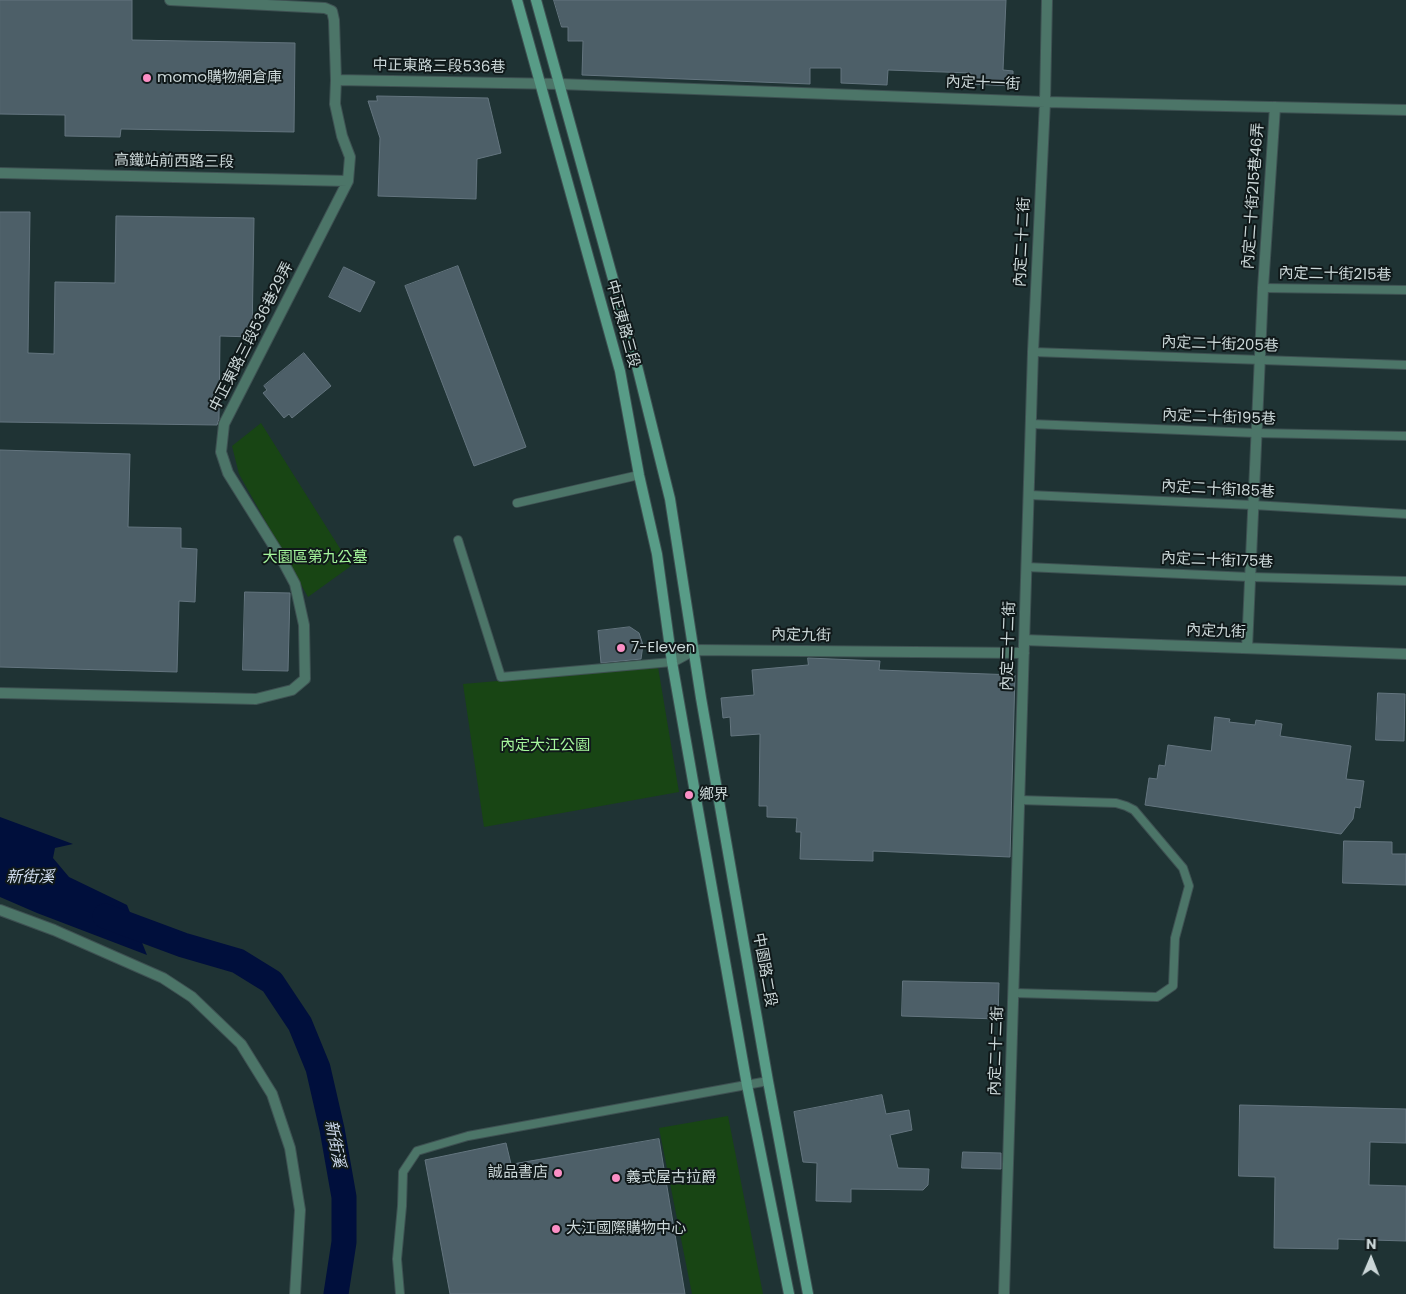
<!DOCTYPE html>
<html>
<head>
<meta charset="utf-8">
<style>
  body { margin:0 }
  #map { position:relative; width:1406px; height:1294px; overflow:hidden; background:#1f3334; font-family:Poppins,sans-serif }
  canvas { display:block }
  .north { position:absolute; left:1346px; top:1234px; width:50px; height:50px; -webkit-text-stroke:4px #10191a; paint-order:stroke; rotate:1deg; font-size:14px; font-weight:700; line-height:20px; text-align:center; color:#cbd7d8 }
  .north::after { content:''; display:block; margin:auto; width:18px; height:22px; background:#cbd7d8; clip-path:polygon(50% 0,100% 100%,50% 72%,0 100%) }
</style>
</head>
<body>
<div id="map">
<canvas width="1406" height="1294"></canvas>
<div class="north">N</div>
</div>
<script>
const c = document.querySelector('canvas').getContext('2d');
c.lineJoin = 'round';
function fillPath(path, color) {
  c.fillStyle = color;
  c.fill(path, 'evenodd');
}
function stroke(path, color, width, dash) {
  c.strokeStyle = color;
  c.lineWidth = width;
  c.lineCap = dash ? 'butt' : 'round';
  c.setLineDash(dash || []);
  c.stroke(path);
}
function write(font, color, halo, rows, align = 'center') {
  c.font = font + ' Poppins,"Noto Sans TC",sans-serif';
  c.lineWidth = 4;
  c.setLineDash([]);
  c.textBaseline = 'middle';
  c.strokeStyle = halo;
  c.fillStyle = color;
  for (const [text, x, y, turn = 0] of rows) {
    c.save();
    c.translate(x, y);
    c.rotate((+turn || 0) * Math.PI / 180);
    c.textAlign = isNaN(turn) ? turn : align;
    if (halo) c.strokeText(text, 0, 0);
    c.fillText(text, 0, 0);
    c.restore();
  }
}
fillPath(new Path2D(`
  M261,423L351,566L308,597L239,474L232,446Z
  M658,667L679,792L484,827L463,684Z
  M728,1116L763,1294H692L659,1128Z`), '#184514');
fillPath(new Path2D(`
  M0,817L73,844L55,848L53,858L69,877L127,905L147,955L37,913L0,897Z`), '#000f3c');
stroke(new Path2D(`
  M105,916L183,945L238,961L272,982L300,1024L318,1068L332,1129L344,1197V1242L336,1294`), '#000f3c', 25);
const building = new Path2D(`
  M0,0H132V40L295,43L294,132L121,129L120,137L65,136V115L0,114Z
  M554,0H1006L1003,70L1013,71V86L970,84L971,73L888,70L887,85L841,83V68H810V84L582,75L583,41H568V27H562Z
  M377,96L488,98L501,153L477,159L476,199L378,196L380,138L368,101H377Z
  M0,212H30L28,353L54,354L55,282L115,283L116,216L254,218L252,337L220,336L219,419L217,425L0,422Z
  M458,266L526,447L474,466L405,286Z
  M344,267L375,282L360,312L329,297Z
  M304,353L331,386L292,418L289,414L284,418L263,393L267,390L264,386Z
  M0,450L130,454L128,527L181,528V548L197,549L195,602L179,601L177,672L0,667Z
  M245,592L290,593L288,671L243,670Z
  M630,627L639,633L643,645L641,659L601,663L598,631Z
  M808,658L880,661L879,670L1015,675L1010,857L873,851V861L800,859L801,832H796L797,818L767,817V806H759L760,734L731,736L730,717L723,718L721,698L754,695L752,670L808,665Z
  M1378,693L1405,694L1404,741L1376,740Z
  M1215,717L1230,719L1229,722L1255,725L1256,720L1282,724L1280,736L1351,746L1346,779L1364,781L1360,808L1355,807L1353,819L1341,834L1145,805L1149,778L1157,779L1159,765L1165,766L1168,745L1211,751Z
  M1344,841L1392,842V854H1406V885L1343,883Z
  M903,981L999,983L998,1019L902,1016Z
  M882,1095L886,1114L909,1110L912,1130L890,1135L898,1168L929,1169L928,1185L923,1190L851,1189V1202L816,1201L817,1163L803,1162L794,1112Z
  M1240,1105L1406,1109V1143L1370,1142L1369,1185L1406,1186V1241L1338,1239V1249L1274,1248L1275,1177L1239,1176Z
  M659,1139L685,1294H450L425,1160L506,1143L511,1164Z
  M963,1152L1001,1153V1169L962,1168Z`);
fillPath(building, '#4d5f68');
stroke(building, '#64757f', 1);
const lane = new Path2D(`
  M1263,288L1406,290
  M1033,352L1406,365
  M1031,424L1256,433L1406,436
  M1029,495L1253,505L1406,514
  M517,503L639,475
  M458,540L501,677L672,662
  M1026,567L1250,577L1406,581
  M1014,993L1157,997L1173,986L1175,938L1189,886L1183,868L1134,810L1126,806L1116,803L1019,800
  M400,1294L397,1259L402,1206L403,1172L417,1151L468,1136L768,1081`);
const street = new Path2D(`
  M336,80L559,84L1045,102L1406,110
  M0,173L348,181
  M1024,640L1406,654
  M1247,648L1263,288L1275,107
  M672,662L694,650L1024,653
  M0,693L256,699L292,690L305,679L304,625L295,584L280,556L228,473L221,452L224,424L348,181L350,157L342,136L335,104L336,80L334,20L332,11L325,8L170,0
  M0,910L54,930L163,978L192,997L241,1044L272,1094L290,1148L300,1210L295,1294
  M1004,1294L1033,352L1045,102L1047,0`);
const secondary = new Path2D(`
  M517,0L620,371L639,475L657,554L672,662L697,804L747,1085L789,1294
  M536,0L637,366L670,499L701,698L768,1081L808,1294`);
stroke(lane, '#3e5152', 10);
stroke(street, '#3e5152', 12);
stroke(secondary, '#3e5152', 12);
stroke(lane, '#4c7568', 8);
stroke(street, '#4c7568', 10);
stroke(secondary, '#589c87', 10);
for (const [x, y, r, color] of [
  [147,78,5,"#fb8fc5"],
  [621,648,5,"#fb8fc5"],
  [689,795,5,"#fb8fc5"],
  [558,1173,5,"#fb8fc5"],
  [616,1178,5,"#fb8fc5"],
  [556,1229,5,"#fb8fc5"]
]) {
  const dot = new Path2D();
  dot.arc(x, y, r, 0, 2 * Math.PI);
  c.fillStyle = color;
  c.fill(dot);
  stroke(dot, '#10191a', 2);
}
write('15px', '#cbd7d8', '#10191a', [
  ["中正東路三段536巷",439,67,1],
  ["內定十一街",983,84,2],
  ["高鐵站前西路三段",174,162,1],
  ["內定二十街215巷46弄",1254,196,-86],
  ["內定二十二街",1023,242,-87],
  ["內定二十街215巷",1335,275,1],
  ["中正東路三段",622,324,75],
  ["中正東路三段536巷29弄",252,337,-63],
  ["內定二十街205巷",1220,345,2],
  ["內定二十街195巷",1219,418,2],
  ["內定二十街185巷",1218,490,3],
  ["內定二十街175巷",1217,561,2],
  ["內定九街",1216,632,2],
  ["內定九街",801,636,1],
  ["內定二十二街",1009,646,-88],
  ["中園路二段",764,970,80],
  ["內定二十二街",997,1051,-88]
]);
write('15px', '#cbd7d8', '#10191a', [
  ["momo購物網倉庫",157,78],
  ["7-Eleven",631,648],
  ["鄉界",699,795],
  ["誠品書店",548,1173,"right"],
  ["義式屋古拉爵",626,1178],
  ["大江國際購物中心",566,1229]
], 'left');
write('15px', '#a5f69c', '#10191a', [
  ["大園區第九公墓",315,558],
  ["內定大江公園",545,746]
]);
write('italic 16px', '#d1ddf0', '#10191a', [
  ["新街溪",30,878],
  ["新街溪",334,1144,79]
]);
</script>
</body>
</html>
